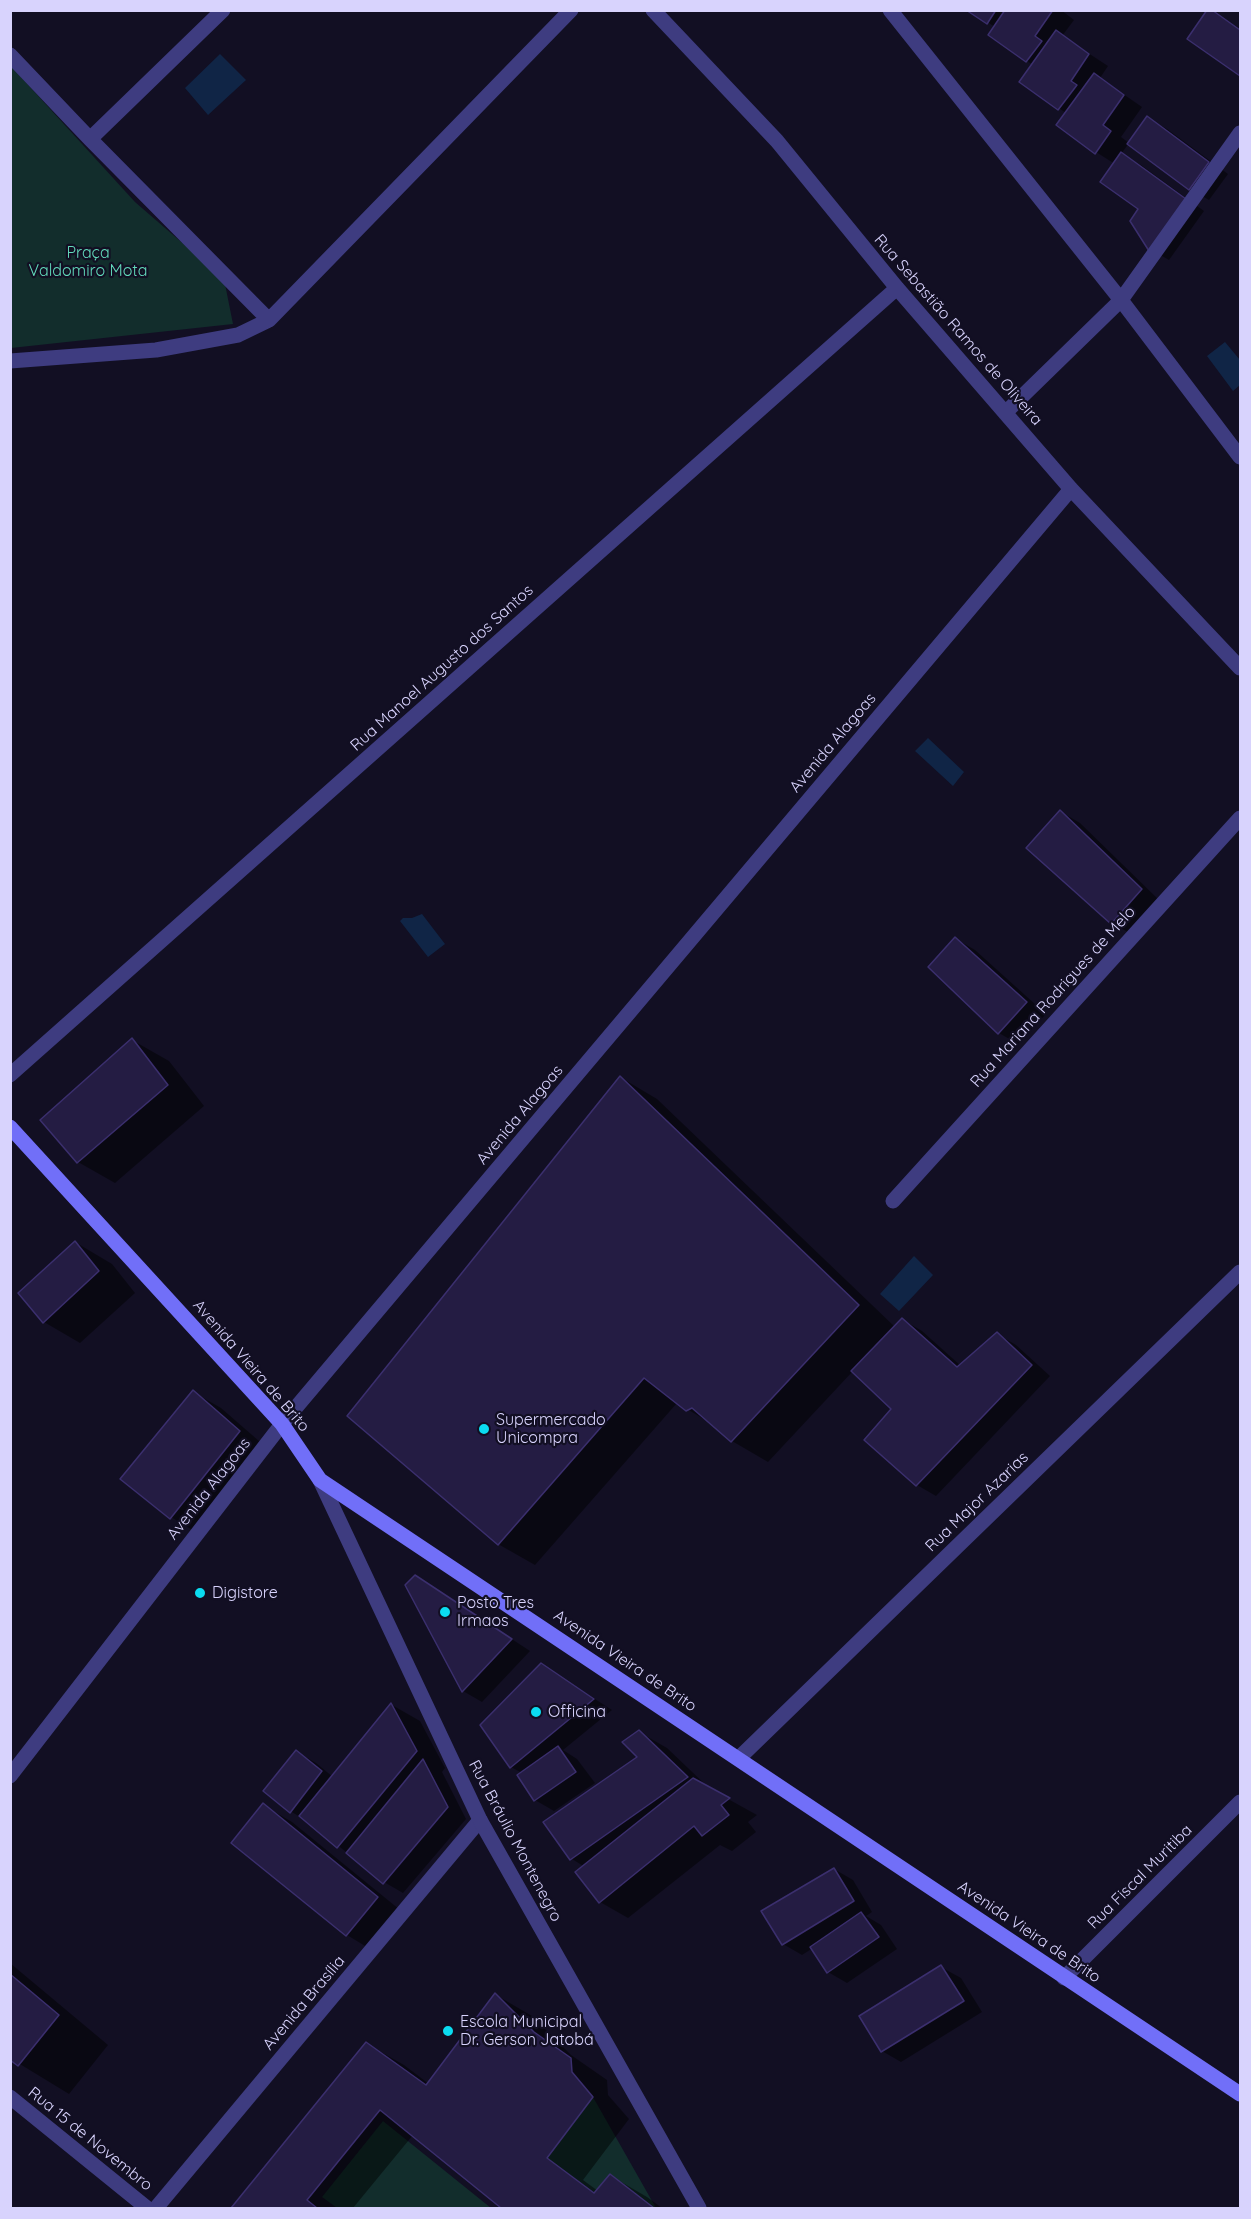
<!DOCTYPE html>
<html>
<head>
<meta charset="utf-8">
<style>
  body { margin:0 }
  #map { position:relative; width:1251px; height:2219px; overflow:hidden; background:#120f23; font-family:Quicksand,sans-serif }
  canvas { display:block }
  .frame { position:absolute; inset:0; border:12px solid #d8d3fd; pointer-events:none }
</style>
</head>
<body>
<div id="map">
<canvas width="1251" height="2219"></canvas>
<div class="frame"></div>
</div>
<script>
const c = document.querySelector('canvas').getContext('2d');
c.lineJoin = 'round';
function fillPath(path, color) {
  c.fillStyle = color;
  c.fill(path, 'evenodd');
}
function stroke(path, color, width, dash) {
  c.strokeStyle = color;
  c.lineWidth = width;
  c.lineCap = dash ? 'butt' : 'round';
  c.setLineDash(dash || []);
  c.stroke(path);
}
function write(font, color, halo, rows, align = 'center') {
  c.font = font + ' Quicksand,sans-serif';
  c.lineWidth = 4.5;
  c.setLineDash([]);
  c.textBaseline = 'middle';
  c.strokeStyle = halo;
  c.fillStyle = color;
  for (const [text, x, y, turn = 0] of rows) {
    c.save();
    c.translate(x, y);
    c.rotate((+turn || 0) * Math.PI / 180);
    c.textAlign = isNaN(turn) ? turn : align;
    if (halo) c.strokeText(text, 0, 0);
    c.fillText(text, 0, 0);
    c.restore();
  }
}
fillPath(new Path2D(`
  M10,65L135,202L224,279L233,324L11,348Z
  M593,2097L656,2208H654L610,2174L594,2193L547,2158Z
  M383,2121L491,2208H337L322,2197Z`), '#122d2c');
fillPath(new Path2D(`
  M220,54L246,80L208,115L185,88Z
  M1225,342L1240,360V385L1233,391L1207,356Z
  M928,738L964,772L953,786L915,751Z
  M422,914L445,944L428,957L400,921L403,918H412Z
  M914,1256L933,1275L899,1311L880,1294Z`), '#102546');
fillPath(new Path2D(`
  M969,10H1061L1074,20L1062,36L1108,66L1100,78L1142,107L1121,137L1129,143L1148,118L1167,129L1228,174L1209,200L1190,189L1129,143L1121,154L1141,165L1204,211L1169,260L1150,249L1140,209L1115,164L1096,152L1066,113L1021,82L1033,65L990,35L995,27Z
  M1210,10L1240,30V74L1189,39Z
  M1061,812L1080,823L1160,901L1131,934L1112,923Z
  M956,939L975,950L1046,1014L1018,1044L999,1033Z
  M132,1040L169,1061L204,1106L115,1183L78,1162Z
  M620,1077L657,1099L895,1327L903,1320L922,1331L961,1366L997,1334L1016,1345L1050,1376L936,1496L917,1485L893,1409L853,1371L768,1462L732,1441L717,1427L677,1403L535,1565L498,1544Z
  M75,1242L112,1264L135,1293L80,1343L44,1322Z
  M193,1392L221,1408L267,1448L199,1534L171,1517Z
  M407,1585L434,1588L530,1651L482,1702L463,1691Z
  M542,1665L612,1710L563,1750L577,1759L595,1783L554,1811L535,1800L522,1773L511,1767Z
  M392,1705L420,1721L445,1768L442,1772L466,1819L403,1893L384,1882L307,1821L290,1811L297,1752L316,1763L333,1777Z
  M639,1732L667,1748L710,1789L757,1815L748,1822L756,1832L732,1851L720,1845L628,1918L600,1902L585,1867L572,1859L545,1822L640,1757Z
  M263,1805L292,1822L405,1914L375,1952L347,1935L233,1843Z
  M834,1869L853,1880L872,1912L866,1916L881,1925L897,1949L847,1983L828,1972L813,1948L802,1955L783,1944Z
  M10,1963L108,2045L69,2094L10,2058Z
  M941,1967L961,1978L982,2012L901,2062L882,2051Z
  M496,1995L532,2016L571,2055L607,2080L608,2095L629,2119L583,2180L598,2191L611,2176L647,2197L662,2208H503L413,2135L353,2208H233L367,2044L404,2065L429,2084Z`), '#0007');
const building = new Path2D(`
  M966,10H996L987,24Z
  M1005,10H1053L1035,36L1042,41L1026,62L988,35Z
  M1207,10H1212L1240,30V76L1187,39Z
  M1056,30L1089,54L1071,81L1077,85L1058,110L1019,82Z
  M1094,73L1124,95L1103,125L1111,131L1095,154L1056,125Z
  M1147,116L1209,162L1189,190L1127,144Z
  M1121,152L1186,199L1149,251L1130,221L1138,209L1100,182Z
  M1060,810L1142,889L1111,924L1026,848Z
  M955,937L1027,1002L998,1034L928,967Z
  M132,1038L168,1085L77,1163L40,1120Z
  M620,1076L859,1305L731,1442L692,1408L686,1411L644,1378L498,1545L347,1416Z
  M75,1241L99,1271L43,1323L18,1293Z
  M902,1318L957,1367L997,1332L1032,1365L916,1486L864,1440L891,1409L851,1371Z
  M193,1390L240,1431L170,1519L120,1479Z
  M415,1575L512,1639L462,1692L405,1585Z
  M541,1663L594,1699L510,1768L480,1725Z
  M391,1703L417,1751L337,1848L299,1816Z
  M639,1730L688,1777L570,1860L543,1822L637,1757L622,1742Z
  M558,1746L576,1772L534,1801L517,1775Z
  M296,1750L322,1771L290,1813L263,1791Z
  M423,1759L448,1807L383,1884L346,1853Z
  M693,1778L730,1798L721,1805L729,1815L702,1836L694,1826L599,1903L575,1872Z
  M263,1803L378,1897L346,1936L231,1843Z
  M834,1868L854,1901L782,1945L761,1911Z
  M861,1912L879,1937L827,1973L810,1947Z
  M941,1965L964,2001L881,2052L859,2016Z
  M10,1974L59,2015L18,2066L10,2060Z
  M495,1993L534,2032L571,2058L572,2072L593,2097L547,2158L594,2193L610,2174L654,2208H501L380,2110L307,2200L317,2208H231L366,2042L426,2085Z`);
fillPath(building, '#241c43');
stroke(building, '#3b2f6e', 1.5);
stroke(new Path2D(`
  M653,10L777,141L897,288L1071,489L1240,668
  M890,10L1121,300L1240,457
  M10,55L90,139L269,320
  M90,139L223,10
  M10,361L156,350L238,335L269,320L571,10
  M1005,413L1121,300L1240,133
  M10,1075L897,288
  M893,1201L1240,818
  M282,1424L1071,489
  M1064,1978L1240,1802
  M156,2208L480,1820`), '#3e3c80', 15);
stroke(new Path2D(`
  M320,1480L480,1820L699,2208
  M739,1758L1240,1272
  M10,1776L282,1424
  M10,2097L147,2208`), '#3e3c80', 15);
stroke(new Path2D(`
  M10,1127L282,1424L320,1480L1240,2094`), '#716ff8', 15);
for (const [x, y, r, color] of [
  [484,1429,6,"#0bdcf1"],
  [200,1593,6,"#0bdcf1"],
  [445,1612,6,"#0bdcf1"],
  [536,1712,6,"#0bdcf1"],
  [448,2031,6,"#0bdcf1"]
]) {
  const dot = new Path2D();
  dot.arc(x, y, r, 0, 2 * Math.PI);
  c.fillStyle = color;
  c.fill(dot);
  stroke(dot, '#120f23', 2);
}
write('16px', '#62dabb', '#120f23', [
  ["Praça",88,253],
  ["Valdomiro Mota",88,271]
]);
write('16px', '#d8d3fd', '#120f23', [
  ["Rua Sebastião Ramos de Oliveira",958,330,49],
  ["Rua Manoel Augusto dos Santos",442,668,-42],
  ["Avenida Alagoas",833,743,-50],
  ["Rua Mariana Rodrigues de Melo",1053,997,-48],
  ["Avenida Alagoas",520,1115,-50],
  ["Avenida Vieira de Brito",251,1366,49],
  ["Avenida Alagoas",209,1489,-52],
  ["Rua Major Azarias",977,1502,-44],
  ["Avenida Vieira de Brito",625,1661,34],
  ["Rua Bráulio Montenegro",515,1841,62],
  ["Rua Fiscal Muritiba",1140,1877,-45],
  ["Avenida Vieira de Brito",1029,1932,34],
  ["Avenida Brasília",304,2003,-50],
  ["Rua 15 de Novembro",90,2139,39]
]);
write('16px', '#d8d3fd', '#120f23', [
  ["Supermercado",496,1420],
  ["Unicompra",496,1438],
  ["Digistore",212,1593],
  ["Posto Tres",457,1603],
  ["Irmaos",457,1621],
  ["Officina",548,1712],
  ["Escola Municipal",460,2022],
  ["Dr. Gerson Jatobá",460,2040]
], 'left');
</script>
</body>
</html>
